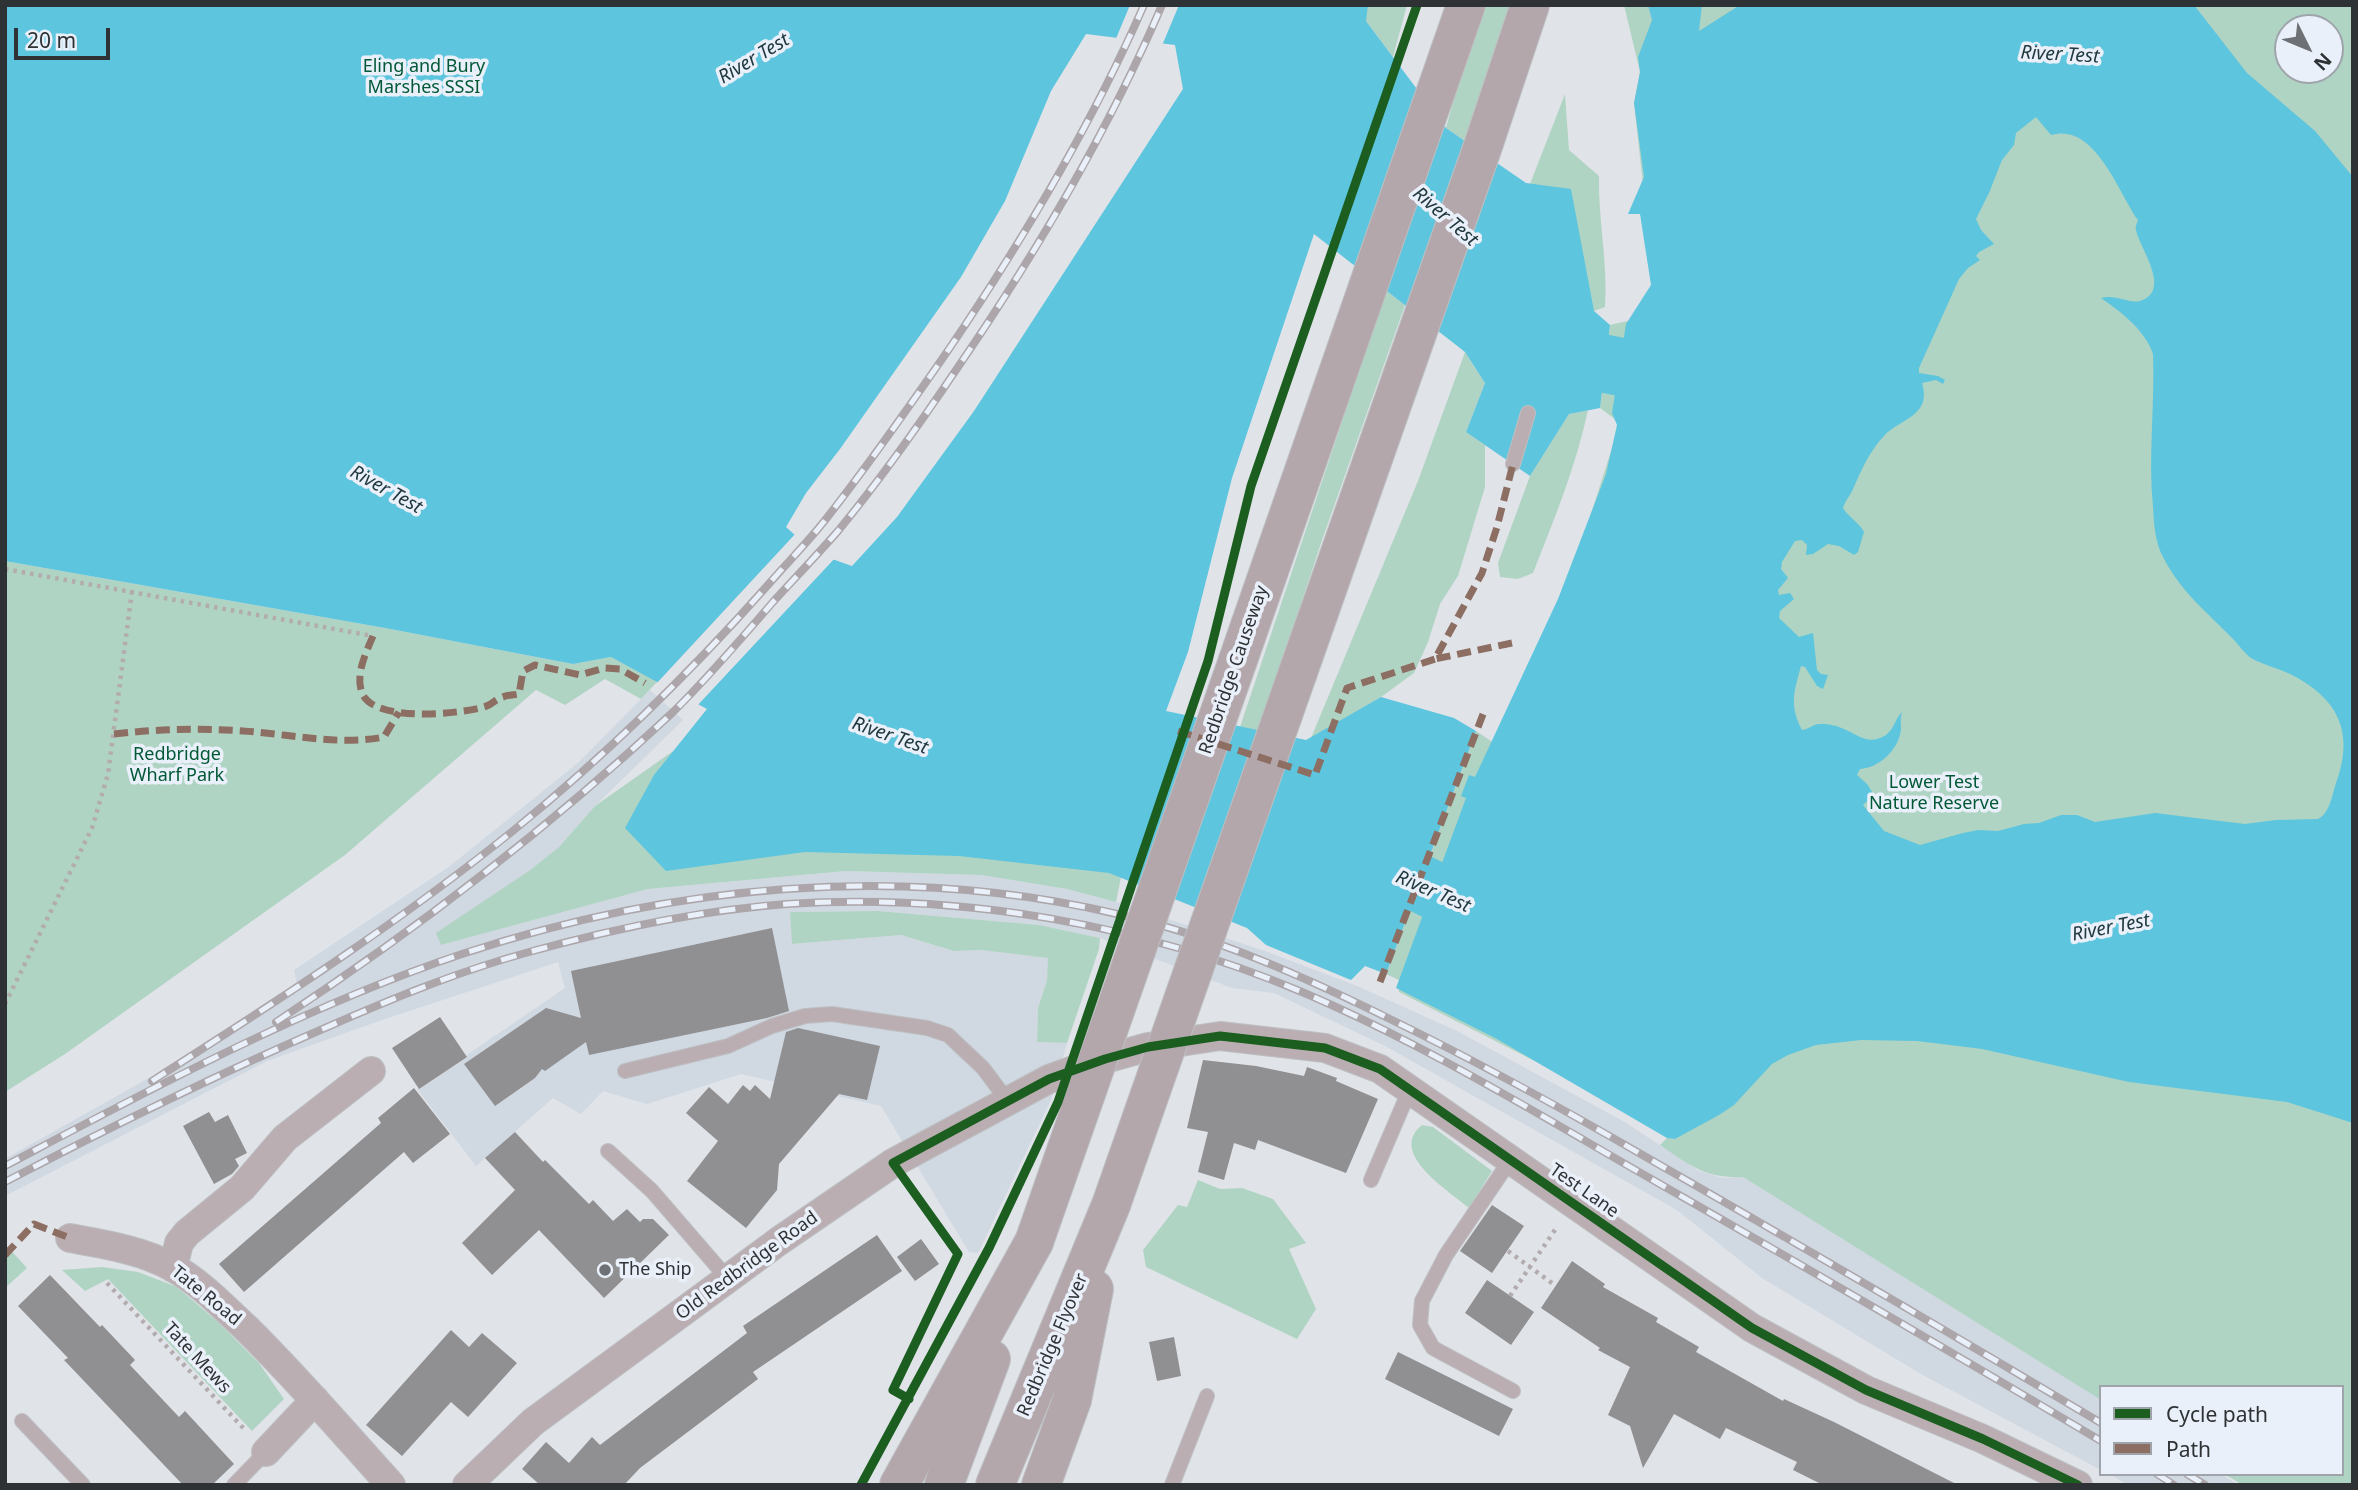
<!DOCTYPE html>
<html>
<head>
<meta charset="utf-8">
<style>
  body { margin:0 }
  #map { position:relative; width:2358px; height:1490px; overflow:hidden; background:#e0e3e8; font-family:"Noto Sans",sans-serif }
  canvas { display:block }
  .frame { position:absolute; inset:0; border:7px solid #2f3235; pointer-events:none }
  .legend { position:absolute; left:2099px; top:1385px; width:245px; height:91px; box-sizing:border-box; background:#e9f0f9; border:2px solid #9fa4ab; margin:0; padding:9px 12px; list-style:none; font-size:21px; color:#2f3235 }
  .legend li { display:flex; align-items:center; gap:14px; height:35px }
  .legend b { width:35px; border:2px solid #9fa4ab }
  .north { position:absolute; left:2274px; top:14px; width:70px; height:70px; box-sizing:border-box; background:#e9f0f9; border:2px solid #9fa4ab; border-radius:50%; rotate:133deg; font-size:19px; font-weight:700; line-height:28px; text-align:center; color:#2f3235 }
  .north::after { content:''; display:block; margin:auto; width:24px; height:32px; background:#6d7074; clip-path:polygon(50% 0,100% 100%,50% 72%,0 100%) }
  .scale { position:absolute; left:14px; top:28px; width:96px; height:32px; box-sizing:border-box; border:4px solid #2f3235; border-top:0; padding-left:9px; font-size:21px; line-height:24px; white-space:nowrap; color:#2f3235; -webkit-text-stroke:5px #e9f0f9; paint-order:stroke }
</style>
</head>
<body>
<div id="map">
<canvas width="2358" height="1490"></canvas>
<div class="frame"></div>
<ul class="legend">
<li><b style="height:9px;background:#1b5e20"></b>Cycle path</li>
<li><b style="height:9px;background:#8d6e63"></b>Path</li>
</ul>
<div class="north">N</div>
<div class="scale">20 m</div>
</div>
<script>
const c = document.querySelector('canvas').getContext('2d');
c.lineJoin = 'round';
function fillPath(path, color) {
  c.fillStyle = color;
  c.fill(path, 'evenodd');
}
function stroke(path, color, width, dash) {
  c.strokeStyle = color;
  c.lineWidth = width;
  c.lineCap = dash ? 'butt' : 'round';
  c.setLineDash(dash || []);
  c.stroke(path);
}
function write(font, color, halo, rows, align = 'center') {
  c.font = font + ' "Noto Sans",sans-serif';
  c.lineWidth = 7;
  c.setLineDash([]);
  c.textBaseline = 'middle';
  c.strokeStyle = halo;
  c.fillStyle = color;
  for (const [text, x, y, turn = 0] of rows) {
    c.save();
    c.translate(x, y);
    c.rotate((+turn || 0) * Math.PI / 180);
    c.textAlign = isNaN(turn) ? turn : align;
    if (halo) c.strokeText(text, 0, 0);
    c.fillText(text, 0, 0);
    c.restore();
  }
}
fillPath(new Path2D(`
  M650,690L683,720L595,806L559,847L441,945L648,889L846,871L981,875L1067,889L1116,902L1265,951L1357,986L1457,1031L1623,1121L1699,1171L1723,1178L1743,1177L2101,1400V1470L1921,1374L1762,1278L1677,1210L1385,1046L1274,993L1232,988L1100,938L1039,925L878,911L790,912L793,944L901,935L954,951L981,950L1049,958L1047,980L1038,1008L1037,1042L1067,1043L1051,1100L978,1253L969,1252L881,1106L741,1074L647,1104L603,1091L581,1114L553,1098L476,1166L417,1089L565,988L558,962L382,1020L267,1061L5,1196V1159L154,1075L297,984L294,970L450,866L579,762Z
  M2109,1474H2221L2238,1485H2129Z`), '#d0d8e2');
fillPath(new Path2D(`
  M1346,5H1407L1393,57L1366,21Z
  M1483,5H1515L1468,143L1446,128L1471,36Z
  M1624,5H2353V1485H2243L2224,1474H2342V1387H2101V1400L1743,1177C1706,1179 1689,1165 1660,1145L1667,1138L1675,1139L1680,1135L1399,992V980L1386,974L1476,731L1494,743L1567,589L1620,423L1600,408L1610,325L1632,320L1654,284L1634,103L1640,72ZM2288,28H2330V70H2288Z
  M1565,94L1569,150L1599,176C1598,220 1608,263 1605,307L1594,311L1530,184Z
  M1386,290L1405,305L1321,543L1259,731L1240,727Z
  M1465,352L1485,383L1466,432L1485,445V487L1458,576L1440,604L1428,642L1414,673L1381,697L1311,738L1418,481Z
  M1588,410C1576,466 1554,520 1533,573L1518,579L1500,577L1498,563L1530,476L1569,414Z
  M5,561L385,628L573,664L611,657L658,681L641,699L605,679L565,705L536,690L345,855L65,1054L5,1092Z
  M707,709L1121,877L1116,902L1067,889L981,875L846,871L648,889L441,945L436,933L529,871L559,847L595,806L676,749Z
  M878,911L1039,925L1100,938L1099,949L1067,1043L1037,1042L1038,1008L1047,980L1048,958L981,950L954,951L901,935L792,944L790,912Z
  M1422,1125L1433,1127L1492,1171L1469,1208C1449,1191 1387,1153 1422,1125Z
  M1198,1180L1220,1189L1242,1188L1273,1199L1306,1243L1289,1249L1316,1309L1297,1339L1146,1267L1143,1250L1178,1205L1187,1207Z
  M5,1244L27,1268L5,1288Z
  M102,1267L138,1272L177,1287L219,1323L259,1363L284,1399L252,1431L108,1279L85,1291L62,1270Z`), '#b0d4c3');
fillPath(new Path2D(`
  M5,5H1368L1366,21L1446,128L1526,183L1571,189L1594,311L1610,325L1600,408L1569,414L1530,476L1466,432L1485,383L1465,352L1314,234L1232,478L1188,652L1166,711L1306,740L1381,697L1454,718L1476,731L1386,974L1365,966L1351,980L1266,945L1247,928L1109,873L959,856L805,852L666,871L625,828L654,775L707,709L611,657L573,664L385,628L5,561ZM1086,34L1175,45L1183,89L974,411L897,517L852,566L815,553L786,527L806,493L840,449L961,277L1005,201L1051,91Z
  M1648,5H1702L1699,31L1740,5H2194L2247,73L2315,131L2353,177V1123L2287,1102L2129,1082L1982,1049L1917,1041L1861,1040L1816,1045L1788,1055L1772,1064L1734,1105L1719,1115L1675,1139L1667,1138L1497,1039L1396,988L1466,798L1461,796L1469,775L1475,777L1558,599L1606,474L1617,425L1612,413L1626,324L1651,285L1640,214H1628L1644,177L1634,103L1640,72L1638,57L1652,20ZM2036,117L2051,135C2095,122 2118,192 2138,220C2137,223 2135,227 2136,230C2139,247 2173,291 2140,301C2128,304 2117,294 2101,298C2120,311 2146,331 2153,354C2155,405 2148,456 2153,507C2154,525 2155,543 2164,559C2182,593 2207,612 2233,639C2239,645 2244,653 2251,658C2263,665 2278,668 2290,674C2338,698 2355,732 2336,783C2332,795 2330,813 2318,819L2276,820L2245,824L2155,813L2095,822L2077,815H2061L2039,823L2024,824L1998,831L1978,830L1963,833L1920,845L1884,831L1863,805L1874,795L1867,784L1857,775L1860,769C1879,768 1900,749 1901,728C1901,722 1900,719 1902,712C1895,719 1894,729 1886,735C1868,746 1859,735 1844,729C1838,726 1829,724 1822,724C1813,723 1810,729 1802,730C1789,705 1794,692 1801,666L1805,667L1817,686L1823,689L1828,675L1821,674L1817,670L1813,633L1799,637L1779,618L1780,611L1794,599L1790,593L1779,595L1778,590L1788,578L1781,569L1782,562L1795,541L1802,540L1807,545L1806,555L1813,554L1828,544L1839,546L1854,555L1858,552L1864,532C1859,522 1849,518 1843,508C1845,501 1850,496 1853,489C1861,471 1870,450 1884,436C1901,418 1932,416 1922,383L1936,380L1943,384L1945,380L1938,376L1919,373V368L1959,279L1968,268L1980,260L1976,256L1979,252L1994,244L1981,230L1976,219L1989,193L2002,160L2014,145L2016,133Z`), '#5dc5de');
fillPath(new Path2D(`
  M1130,5H1179L1161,48L1115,41Z
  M797,532L817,550L836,557L696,707L656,684Z`), '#e0e3e8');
stroke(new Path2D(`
  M1537,336L1542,351L1651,373L1676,335
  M1344,860L1419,883L1503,924`), '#5dc5de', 58);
fillPath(new Path2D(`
  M772,928L789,1011L767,1018L589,1055L586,1042L545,1071L542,1069L535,1078L495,1106L464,1064L546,1008L581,1018L571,971Z
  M440,1017L467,1057L419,1089L392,1048Z
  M798,1028L880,1046L867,1100L839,1094L779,1164L777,1190L746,1228L687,1181L718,1141L686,1113L709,1087L728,1104L743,1085L750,1091L755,1085L770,1099L786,1032Z
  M1203,1060L1256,1066L1304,1076L1307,1067L1337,1078L1336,1081L1378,1099L1346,1173L1258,1140L1255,1150L1234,1143L1224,1180L1198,1172L1208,1132L1187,1128Z
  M414,1088L450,1134L413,1163L404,1152L244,1292L219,1264L381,1123L378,1118Z
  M209,1112L215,1122L228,1115L247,1153L235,1159L239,1166L232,1174L214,1184L183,1126Z
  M515,1132L543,1162L545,1160L589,1204L593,1200L613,1221L627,1209L640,1222L643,1219H653L669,1235L604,1298L539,1230L492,1275L462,1243L515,1190L485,1158Z
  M1492,1205L1524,1226L1492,1273L1460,1251Z
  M877,1235L902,1271L753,1372L758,1379L640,1468L624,1485H540L522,1469L546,1442L569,1463L592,1437L600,1445L747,1333L743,1326Z
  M921,1239L939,1264L915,1281L897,1257Z
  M1572,1261L1605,1284L1603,1287L1658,1318L1656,1322L1699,1347L1696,1352L1783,1401L1784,1399L1834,1422L1958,1485H1823L1793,1470L1797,1462L1726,1428L1720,1439L1674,1414L1643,1468L1630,1426L1608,1415L1630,1367L1598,1350L1600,1348L1541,1308Z
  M50,1275L100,1327L102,1325L135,1360L130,1365L179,1417L185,1411L234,1464L212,1485H183L64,1360L68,1358L18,1306Z
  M1487,1280L1534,1312L1511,1345L1465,1313Z
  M451,1330L469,1347L482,1333L517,1363L468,1417L451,1402L402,1456L366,1425Z
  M1174,1337L1181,1376L1157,1381L1149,1342Z
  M1398,1352L1513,1409L1499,1436L1385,1379Z`), '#908f91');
const service = new Path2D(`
  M1513,464L1528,413
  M625,1071L728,1046L772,1026L805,1016L832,1014L927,1028L948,1035L983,1068L1007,1100
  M608,1151L652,1191L728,1279
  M1511,1159L1446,1255L1422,1301L1420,1325L1433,1348L1513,1391
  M1371,1180L1410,1089
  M22,1421L83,1485
  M234,1485L266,1452
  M1172,1485L1207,1396`);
const minor = new Path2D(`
  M70,1238C103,1244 142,1250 172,1267C200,1282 223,1307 246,1328C297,1378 343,1432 391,1485
  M173,1268L179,1243L187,1233L242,1188L285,1138L371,1071
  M266,1452L315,1400
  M467,1485L533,1422L779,1241L893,1163L1049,1079L1105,1059L1148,1047L1220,1036L1325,1048L1380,1069L1752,1328L1866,1390L1983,1439L2078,1485`);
const primary = new Path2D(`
  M1238,660L1466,5
  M1297,675L1483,146L1530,5
  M899,1485L1034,1242
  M944,1485L991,1359
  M995,1485L1111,1205
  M1041,1485L1072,1400L1094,1289`);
stroke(service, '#bdc0c3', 16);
stroke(minor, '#bdc0c3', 30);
stroke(primary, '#bdc0c3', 40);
stroke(new Path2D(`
  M5,569L373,636
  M5,1004L92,828L108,774L132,591
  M1508,1251L1556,1286
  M107,1283L246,1431
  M1510,1296L1557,1227`), '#b3acaf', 4.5, [3.5, 5]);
stroke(service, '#bbaeb2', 14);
stroke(minor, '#bbaeb2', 28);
stroke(primary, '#b4a7ac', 38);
const rail = new Path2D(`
  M276,1022C416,930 549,828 671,714C707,679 740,640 773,602C795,578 817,555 838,531C880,480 919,425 956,370C1035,255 1107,134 1162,5
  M152,1081C276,1002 400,922 514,830C605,756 689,674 767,586C786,564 808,542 826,519C869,464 909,407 949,349C1023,240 1091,126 1144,5
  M5,1166C153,1088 303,1007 462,954C671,885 901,863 1117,914C1214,936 1305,977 1394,1021C1480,1063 1563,1109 1646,1157C1798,1244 1950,1333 2101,1423
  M5,1182C110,1127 216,1075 325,1028C391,999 459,971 529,952C613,929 700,910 787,904C963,893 1140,924 1302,992C1422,1043 1533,1111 1646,1176C1798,1263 1950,1351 2101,1441
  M2157,1474L2174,1485
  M2187,1474L2205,1485`);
stroke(rail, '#aca6aa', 8);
stroke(rail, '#e9f0f9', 5, [16]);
const primaryBridge = new Path2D(`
  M1111,1205L1297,675
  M1034,1242L1238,660`);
stroke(primaryBridge, '#bdc0c3', 40, []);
stroke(primaryBridge, '#b4a7ac', 38);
stroke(new Path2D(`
  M373,636C366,653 355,674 362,693C374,723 459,714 484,707C491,705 496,699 503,697C507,695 514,695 519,694L523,671L535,665L580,675L605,668L620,669L645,683
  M1512,643L1435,659L1482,573L1497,527L1513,464
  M1178,731L1315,775L1347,688L1435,659
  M114,734C158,729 199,728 243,731C290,734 337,746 384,737L399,712
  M1380,982L1485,709
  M5,1255L34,1224L70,1238`), '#8d6e63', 7, [14, 7]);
stroke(new Path2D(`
  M909,1399L893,1390L958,1254L893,1163L1049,1079L1105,1059L1148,1047L1220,1036L1325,1048L1380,1069L1752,1328L1866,1390L1983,1439L2078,1485
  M861,1485L989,1248L1058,1102L1208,661L1251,486L1417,5`), '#1b5e20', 9);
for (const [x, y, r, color] of [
  [605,1270,7,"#6d7074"]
]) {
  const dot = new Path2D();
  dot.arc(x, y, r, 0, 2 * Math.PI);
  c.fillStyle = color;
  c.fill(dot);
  stroke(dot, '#e9f0f9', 2.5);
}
write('18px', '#025836', '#e9f0f9', [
  ["Eling and Bury",424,67],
  ["Marshes SSSI",424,88],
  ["Redbridge",177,755],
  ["Wharf Park",177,776],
  ["Lower Test",1934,783],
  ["Nature Reserve",1934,804]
]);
write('18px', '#2f3235', '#e9f0f9', [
  ["Redbridge Causeway",1234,670,-71],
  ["Test Lane",1584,1191,35],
  ["Old Redbridge Road",747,1266,-36],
  ["Tate Road",206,1296,39],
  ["Redbridge Flyover",1053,1345,-67],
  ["Tate Mews",197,1358,47]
]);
write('18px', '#2f3235', '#e9f0f9', [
  ["The Ship",619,1270]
], 'left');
write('italic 19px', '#21383e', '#e9f0f9', [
  ["River Test",2060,55,3],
  ["River Test",754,59,-31],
  ["River Test",1445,217,41],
  ["River Test",386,490,29],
  ["River Test",890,736,19],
  ["River Test",1433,892,23],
  ["River Test",2111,928,-11]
]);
</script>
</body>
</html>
